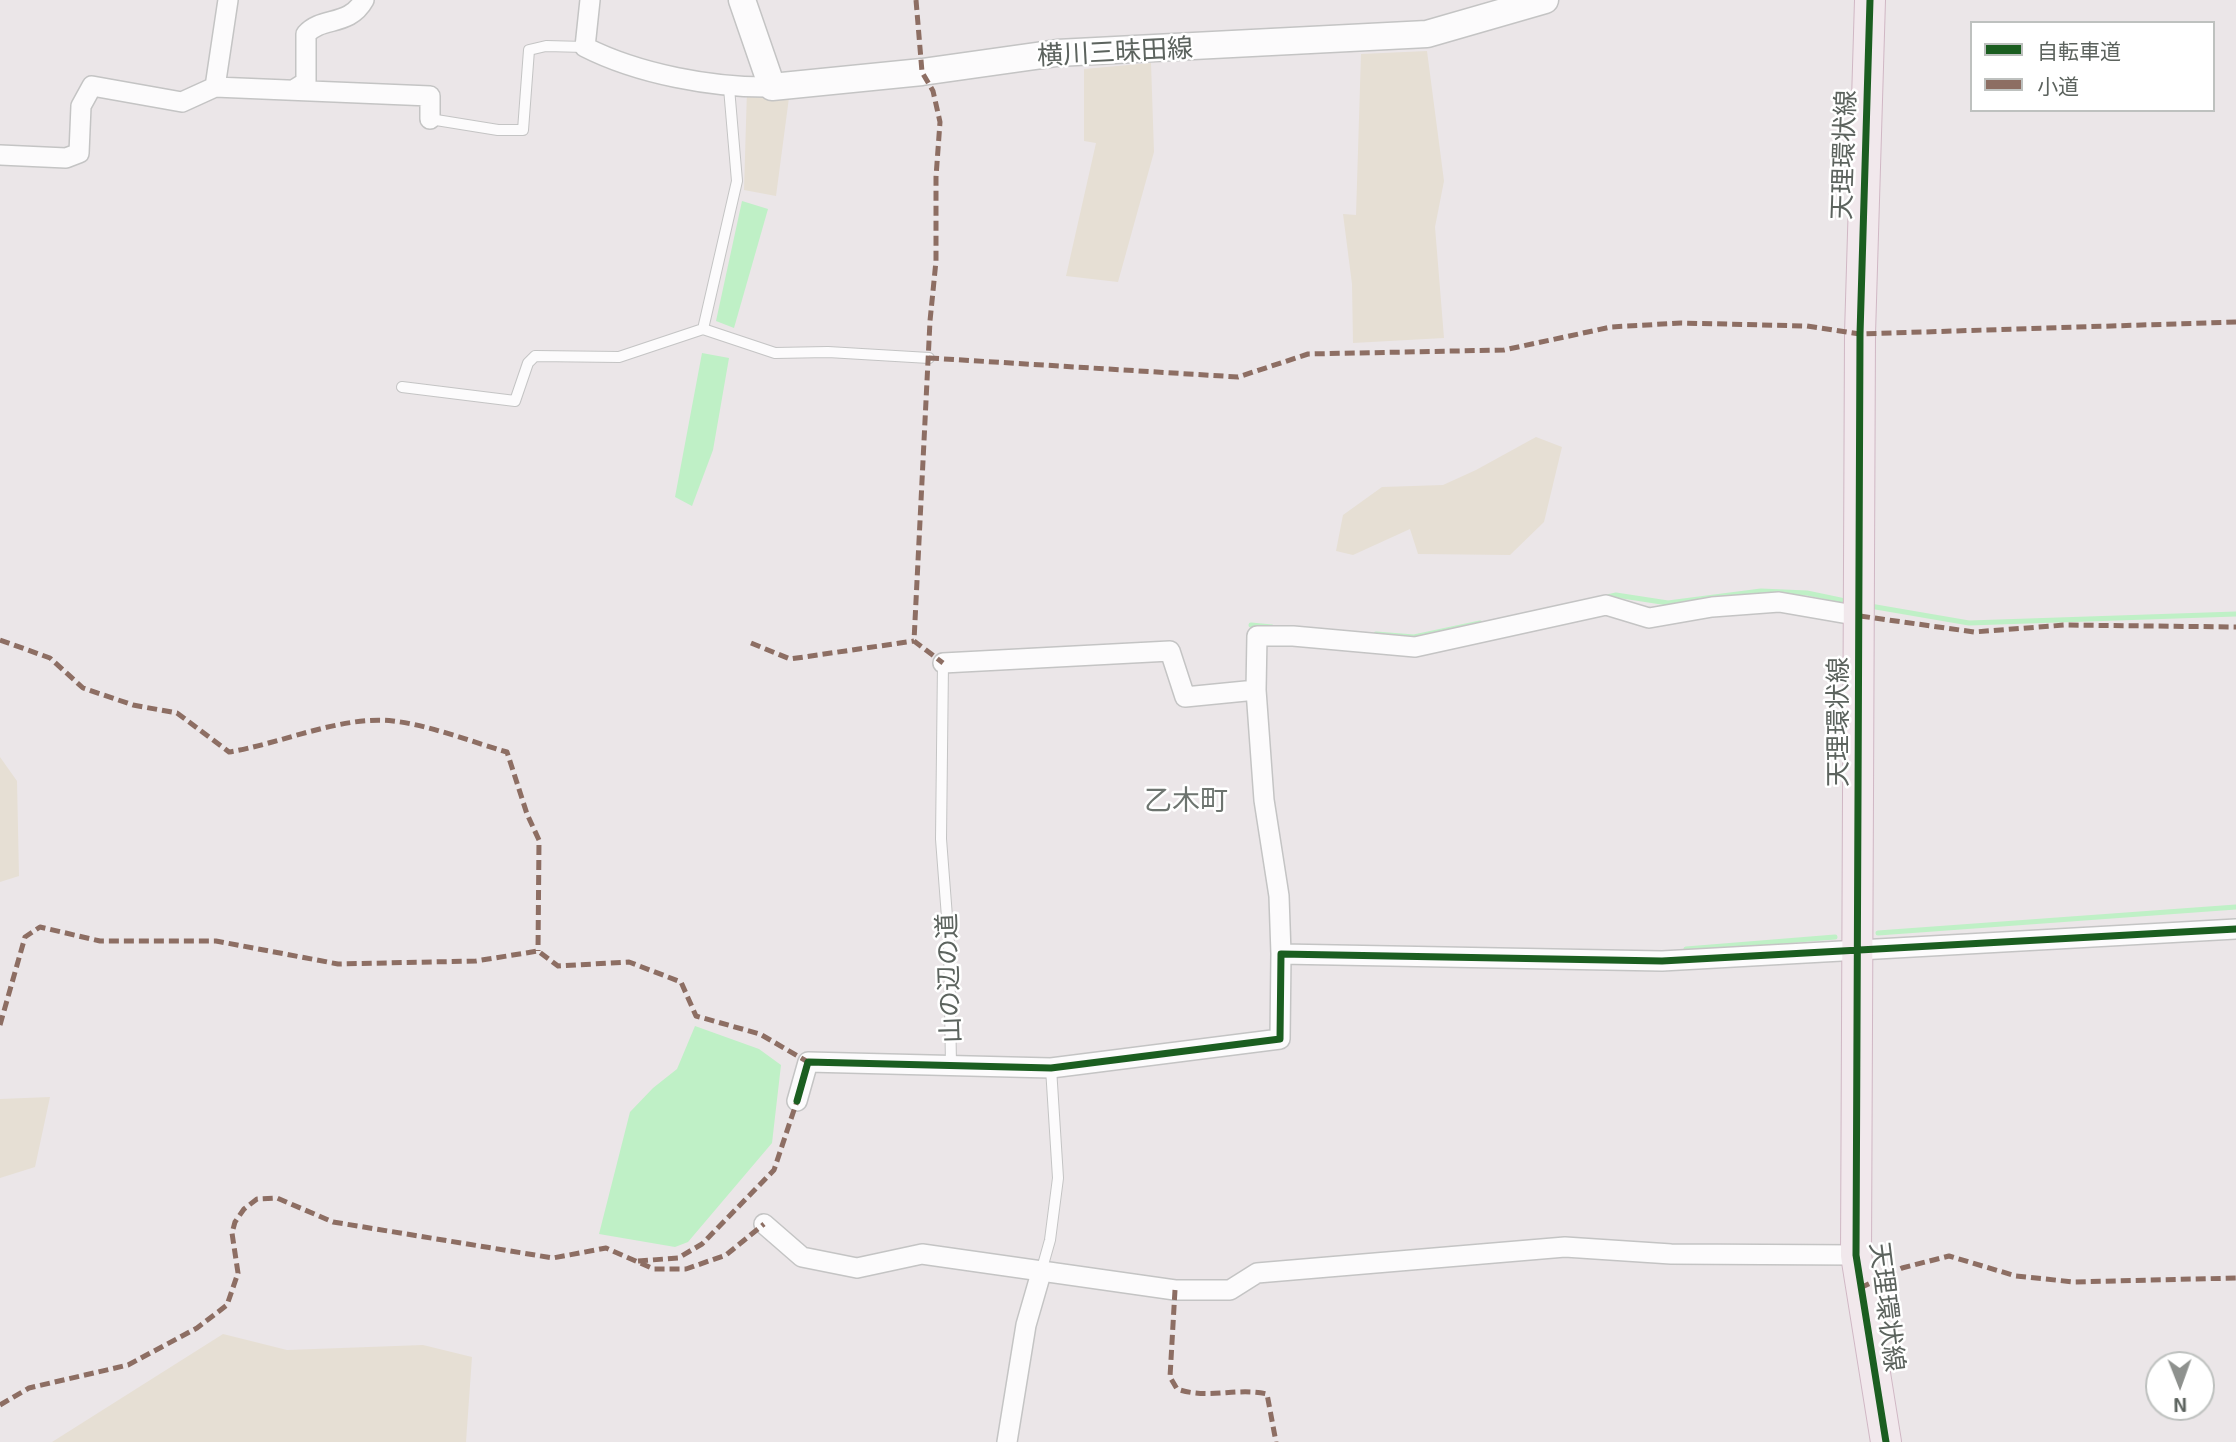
<!DOCTYPE html>
<html>
<head>
<meta charset="utf-8">
<style>
  body { margin:0 }
  #map { position:relative; width:2236px; height:1442px; overflow:hidden; background:#ebe6e8; font-family:"Exo 2","Noto Sans JP",sans-serif }
  canvas { display:block }
  .legend { position:absolute; left:1970px; top:21px; width:245px; height:91px; box-sizing:border-box; background:#fff; border:2px solid #bec1bf; margin:0; padding:9px 12px; list-style:none; font-size:21px; color:#5c635e }
  .legend li { display:flex; align-items:center; gap:14px; height:35px }
  .legend b { width:35px; border:2px solid #bec1bf }
  .north { position:absolute; left:2145px; top:1351px; width:70px; height:70px; box-sizing:border-box; background:#fff; border:2px solid #bec1bf; border-radius:50%; rotate:179deg; font-size:19px; font-weight:700; line-height:28px; text-align:center; color:#5c635e }
  .north::after { content:''; display:block; margin:auto; width:24px; height:32px; background:#8e918e; clip-path:polygon(50% 0,100% 100%,50% 72%,0 100%) }
</style>
</head>
<body>
<div id="map">
<canvas width="2236" height="1442"></canvas>
<ul class="legend">
<li><b style="height:9px;background:#1b5e20"></b>自転車道</li>
<li><b style="height:9px;background:#8d6e63"></b>小道</li>
</ul>
<div class="north">N</div>
</div>
<script>
const c = document.querySelector('canvas').getContext('2d');
c.lineJoin = 'round';
function fillPath(path, color) {
  c.fillStyle = color;
  c.fill(path, 'evenodd');
}
function stroke(path, color, width, dash) {
  c.strokeStyle = color;
  c.lineWidth = width;
  c.lineCap = dash ? 'butt' : 'round';
  c.setLineDash(dash || []);
  c.stroke(path);
}
function write(font, color, halo, rows, align = 'center') {
  c.font = font + ' "Exo 2","Noto Sans JP",sans-serif';
  c.lineWidth = 5;
  c.setLineDash([]);
  c.textBaseline = 'middle';
  c.strokeStyle = halo;
  c.fillStyle = color;
  for (const [text, x, y, turn = 0] of rows) {
    c.save();
    c.translate(x, y);
    c.rotate((+turn || 0) * Math.PI / 180);
    c.textAlign = isNaN(turn) ? turn : align;
    if (halo) c.strokeText(text, 0, 0);
    c.fillText(text, 0, 0);
    c.restore();
  }
}
fillPath(new Path2D(`
  M1427,51L1444,181L1435,227L1444,338L1353,343L1352,284L1343,214L1356,215L1361,54Z
  M1151,63L1154,152L1118,282L1066,276L1096,143L1084,141V69Z
  M747,90H790L776,196L744,190Z
  M1536,437L1562,447L1544,522L1510,555L1418,554L1410,529L1353,555L1336,551L1343,515L1382,487L1443,485L1476,470Z
  M0,757L17,781L19,876L0,882Z
  M50,1097L35,1167L0,1178V1099Z
  M223,1334L287,1350L423,1345L472,1357L466,1442H52Z`), '#e6dfd4');
fillPath(new Path2D(`
  M742,201L768,209L734,328L716,321Z
  M702,353L729,358L713,450L692,506L675,497Z
  M695,1026L759,1049L781,1065L772,1143L688,1242L675,1247L599,1234L630,1112L653,1088L677,1069Z`), '#bff0c6');
stroke(new Path2D(`
  M1603,598L1616,595L1668,603L1761,591L1807,593L1850,602
  M1870,606L1969,623L2236,614
  M1251,625L1272,627
  M1376,634L1414,637L1480,623
  M1878,933L2236,907
  M1686,949L1835,937`), '#bff0c6', 5);
const service = new Path2D(`
  M430,119L498,130H523L529,50L546,46L585,47
  M703,329L737,181L729,88
  M402,387L515,401L528,363L535,356L619,357L703,329L775,353L828,352L929,358
  M943,663L941,839L949,943L951,1065
  M1041,1272L1050,1240L1058,1178L1051,1068`);
const minor = new Path2D(`
  M590,0L585,47C638,74 713,88 772,87
  M215,87L228,0
  M295,89L306,82V34C322,16 349,27 364,0
  M0,155L66,158L79,153L81,106L92,86L182,102L215,87L430,96V119
  M943,663L1170,651L1185,697L1256,690L1257,636H1293L1415,647L1606,605L1649,618L1712,607L1779,602L1860,616
  M1256,690L1264,800L1279,896L1281,954
  M797,1101L808,1062L1051,1068L1280,1039L1281,954L1662,961L2236,929
  M764,1224L802,1257L857,1268L922,1254L1175,1290H1230L1257,1273L1565,1247L1671,1254L1856,1255
  M1007,1442L1026,1325L1041,1273`);
const secondary = new Path2D(`
  M742,0L772,87L922,72L1057,53L1427,34L1545,0`);
const primary = new Path2D(`
  M1870,0L1860,334L1856,1255L1886,1442`);
stroke(service, '#c4c4c4', 12);
stroke(minor, '#c4c4c4', 22);
stroke(secondary, '#c4c4c4', 29);
stroke(primary, '#d0b7c4', 32);
stroke(service, '#fcfbfc', 10);
stroke(minor, '#fcfbfc', 19);
stroke(secondary, '#fcfbfc', 26);
stroke(primary, '#f1e8ec', 30);
stroke(new Path2D(`
  M916,0L922,72L933,91L940,122L936,177V261L930,321L914,641L943,663
  M929,358L1238,377L1308,354L1504,350L1611,327L1681,323L1807,326L1860,334L2236,322
  M1860,616L1974,632L2065,625L2236,627
  M0,640L50,658L83,688L133,705L177,713L229,752C280,744 342,715 393,721C429,725 472,742 507,752L527,814L539,840L538,951
  M751,643L790,659L914,641
  M0,1025L25,937L40,927L100,941H216L338,964L476,961L538,951L558,966L629,962L681,982L696,1016L760,1034L808,1062
  M638,1261L678,1258L702,1244L774,1170L797,1101
  M1860,1288L1902,1268L1949,1256L2016,1276L2074,1282L2236,1278
  M1175,1290L1170,1377L1177,1389C1209,1400 1235,1387 1267,1394L1276,1442
  M0,1405L29,1388L128,1365L197,1328L227,1305L238,1273L232,1233L235,1222L244,1209L257,1199L277,1198L333,1222L553,1258L606,1248L654,1269H686L726,1255L764,1224`), '#8d6e63', 5, [10, 5]);
stroke(new Path2D(`
  M1870,0L1860,334L1856,1255L1886,1442
  M797,1101L808,1062L1051,1068L1280,1039L1281,954L1662,961L2236,929`), '#1b5e20', 7);
write('26px', '#5c635e', '#fff', [
  ["横川三昧田線",1115,52,-3],
  ["天理環状線",1844,155,-88],
  ["天理環状線",1838,722,-90],
  ["山の辺の道",949,978,-92],
  ["天理環状線",1887,1307,83]
]);
write('28px', '#6d746f', '#fff', [
  ["乙木町",1186,801]
]);
</script>
</body>
</html>
